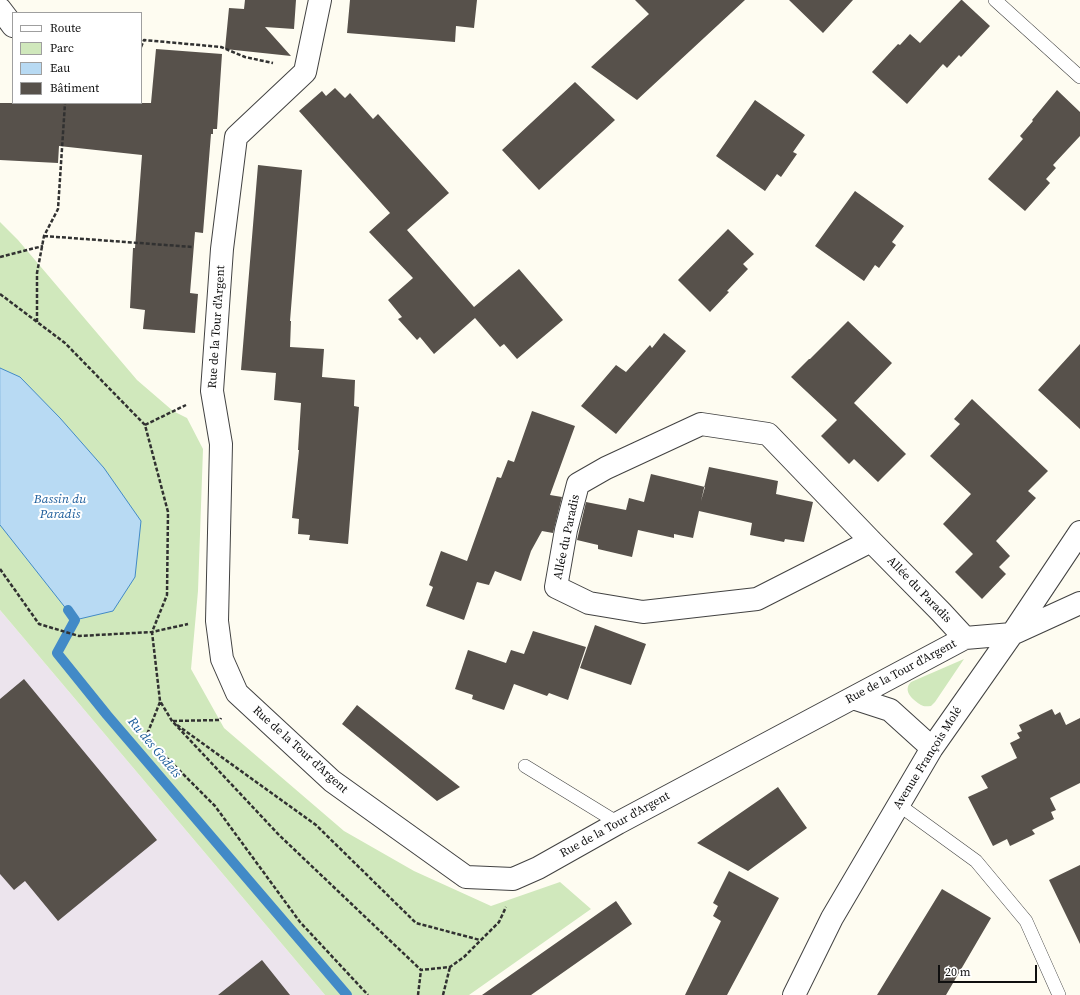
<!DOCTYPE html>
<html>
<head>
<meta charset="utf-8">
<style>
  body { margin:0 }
  #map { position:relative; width:1080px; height:995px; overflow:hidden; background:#fefcf1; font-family:"Source Serif 4",serif }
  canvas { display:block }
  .legend { position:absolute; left:12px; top:12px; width:130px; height:92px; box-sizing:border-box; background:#fff; border:1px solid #9f9f9f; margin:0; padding:5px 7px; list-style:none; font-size:12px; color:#0f0f0f }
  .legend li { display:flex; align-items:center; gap:8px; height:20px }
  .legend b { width:20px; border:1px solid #9f9f9f }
  .scale { position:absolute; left:938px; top:965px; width:99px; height:18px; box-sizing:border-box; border:2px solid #0f0f0f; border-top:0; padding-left:5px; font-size:12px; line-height:14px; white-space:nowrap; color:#0f0f0f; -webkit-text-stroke:3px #fff; paint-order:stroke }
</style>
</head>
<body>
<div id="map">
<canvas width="1080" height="995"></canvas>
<ul class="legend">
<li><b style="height:5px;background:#fff"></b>Route</li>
<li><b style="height:11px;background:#d0e8bc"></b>Parc</li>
<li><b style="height:11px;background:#b8daf3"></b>Eau</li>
<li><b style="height:11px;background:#57514b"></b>Bâtiment</li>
</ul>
<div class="scale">20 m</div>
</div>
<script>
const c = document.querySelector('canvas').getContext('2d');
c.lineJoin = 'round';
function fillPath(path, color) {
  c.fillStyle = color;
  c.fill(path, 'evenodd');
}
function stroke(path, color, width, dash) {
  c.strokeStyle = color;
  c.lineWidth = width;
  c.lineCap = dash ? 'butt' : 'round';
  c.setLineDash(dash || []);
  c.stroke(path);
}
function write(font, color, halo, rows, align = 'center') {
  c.font = font + ' "Source Serif 4",serif';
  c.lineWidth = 4;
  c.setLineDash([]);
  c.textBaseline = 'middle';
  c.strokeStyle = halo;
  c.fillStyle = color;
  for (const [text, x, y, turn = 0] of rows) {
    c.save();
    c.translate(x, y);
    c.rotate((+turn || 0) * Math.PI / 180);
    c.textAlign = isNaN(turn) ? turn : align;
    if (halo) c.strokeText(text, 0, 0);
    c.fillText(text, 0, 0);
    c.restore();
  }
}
fillPath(new Path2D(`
  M0,610L325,995H0Z`), '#ece4ed');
fillPath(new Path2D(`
  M0,222L18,240L137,380L173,411L187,418L203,449L198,591L191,669L224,728L344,831L414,871L491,906L560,882L591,909L469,995H325L0,610Z
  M964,659L935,702L931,706C928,706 924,707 921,705C913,700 902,691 911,682Z`), '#d0e8bc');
const water = new Path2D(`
  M0,368L20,377L60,418L104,468L141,521L135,577L113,611L75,620L0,525Z`);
fillPath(water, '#b8daf3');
stroke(water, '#428ac7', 1);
stroke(new Path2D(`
  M68,610L75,620L57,653L107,715L347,995`), '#428ac7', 10);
fillPath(new Path2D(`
  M245,0H296L294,29L265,27L291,56L225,49L229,8L244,9Z
  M350,0H477L474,28L456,26L455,42L347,33Z
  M635,0H745L637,100L591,67L649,14Z
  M789,0H853L823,33Z
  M961,0H962L990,26L961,57L959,55L947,68L943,64L907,104L872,72L898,44L900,45L910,34L920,43Z
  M156,49L222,54L217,129H213V134H211L203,233L195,232L190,293L198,294L195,333L143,329L145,310L130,308L133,248H135L142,155L59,146L58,163L0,160V103H151Z
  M575,82L615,120L539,190L502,150Z
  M335,88L345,98L350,93L373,119L378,114L449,193L407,230L474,307L519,269L563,320L517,359L504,344L500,347L475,318L434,354L420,337L417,340L398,319L402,317L388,300L413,278L369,232L390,213L299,111L322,91L326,96Z
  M1057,90L1080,112V136L1053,165L1056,168L1046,179L1050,183L1025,211L988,179L1023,139L1020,136L1033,121L1032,120Z
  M755,100L805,135L793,152L797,154L781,177L777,174L765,191L716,156Z
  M258,165L302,170L290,321H291L290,347L324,349L322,377L355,380L354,406L359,407L348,544L309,540L310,535L298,534L299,519L292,518L299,450H298L301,403L274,400L276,373L241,370Z
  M855,191L904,226L892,242L896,245L879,268L875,265L864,281L815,246Z
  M728,229L754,254L743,264L748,269L727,291L729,292L710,312L678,280Z
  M848,321L892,363L854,403L906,454L878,482L854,459L849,464L821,436L837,420L791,377L809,359H810Z
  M664,333L686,351L616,434L581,406L616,365L626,372L650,345L652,348Z
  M1080,344V429L1038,390Z
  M972,399L1048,471L1028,491L1036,498L996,541L1010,556L999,567L1006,574L982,599L955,572L973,554L943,524L971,494L930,456L960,424L954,419Z
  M532,411L575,426L550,495L562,497L553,533L542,531L531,551L521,581L495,571L489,585L477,582L464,620L426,606L433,587L429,585L441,551L467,561L497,477L501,478L508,460L514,462Z
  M709,467L778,481L776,494L813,502L804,542L785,539L784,542L750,535L752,523L699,511L693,538L674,534V538L638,530L632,557L598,549V545L577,540L586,502L626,510L629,498L644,502L651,474L705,487L701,501Z
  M595,625L646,644L631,685L580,668Z
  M533,631L586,647L568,700L549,693L547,696L514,684L504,710L472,699L473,695L455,689L468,650L506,663L511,650L524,654Z
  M24,679L157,840L58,921L25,881L14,890L0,874V699Z
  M357,705L460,787L437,801L342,724Z
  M1052,709L1055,715L1060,712L1066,725L1080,718V783L1050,798L1056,810L1051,812L1054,819L1032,830L1035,834L1010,846L1007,839L993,846L968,797L988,788L981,776L1017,758L1010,743L1020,738L1017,733L1022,731L1019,725Z
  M778,787L807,828L748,871L697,843Z
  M1080,865V944L1049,880Z
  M729,871L779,898L727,995H685L721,921L713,916L718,906L713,903Z
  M942,889L991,918L946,995H877Z
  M616,901L632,924L531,995H482Z
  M262,960L290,995H218Z`), '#57514b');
const lane = new Path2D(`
  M995,0L1080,77
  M525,766L618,823
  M899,805L976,861L1026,921L1059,995`);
const street = new Path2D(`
  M320,0L305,72L236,137L222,249L212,391L221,444L217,621L222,659L237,693L332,781L466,877L513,879L538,868L618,823L965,638L1012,634L1080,603
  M0,9L13,26
  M871,541L757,599L643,612L589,603L556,587L566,530L578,484L606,468L701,424L768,434L871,541L941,612L965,638
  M853,698L890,710L932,748
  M794,995L832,918L932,748L1012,634L1080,532`);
stroke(lane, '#424242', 14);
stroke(street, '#424242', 24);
stroke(new Path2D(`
  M141,47L144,40L221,47L245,57L273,63
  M44,236L193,247
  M0,257L43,246
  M0,294L65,343L145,425L168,512L167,595L152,632L160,701L172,721L279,835L421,970L450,967L464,957L499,922L506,907
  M37,322V273L44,236L58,209L65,103
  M145,425L186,405
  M0,569L39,624L79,636L152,632L188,624
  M160,702L146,737L215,806L300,922L368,995
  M173,721L220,720L221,718
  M177,725L316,825L416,923L480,940
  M418,995L421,970
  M443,995L450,967`), '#313131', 2.5, [4, 2]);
stroke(lane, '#fff', 13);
stroke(street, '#fff', 22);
write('12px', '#0f0f0f', '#fff', [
  ["Rue de la Tour d'Argent",217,327,-86],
  ["Allée du Paradis",567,537,-78],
  ["Allée du Paradis",919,590,46],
  ["Rue de la Tour d'Argent",901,672,-28],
  ["Rue de la Tour d'Argent",300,750,42],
  ["Avenue François Molé",928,758,-58],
  ["Rue de la Tour d'Argent",615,825,-29]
]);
write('italic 13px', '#1d5d9b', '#fff', [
  ["Bassin du",60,500],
  ["Paradis",60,515],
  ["Ru des Godets",154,748,50]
]);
</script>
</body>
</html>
